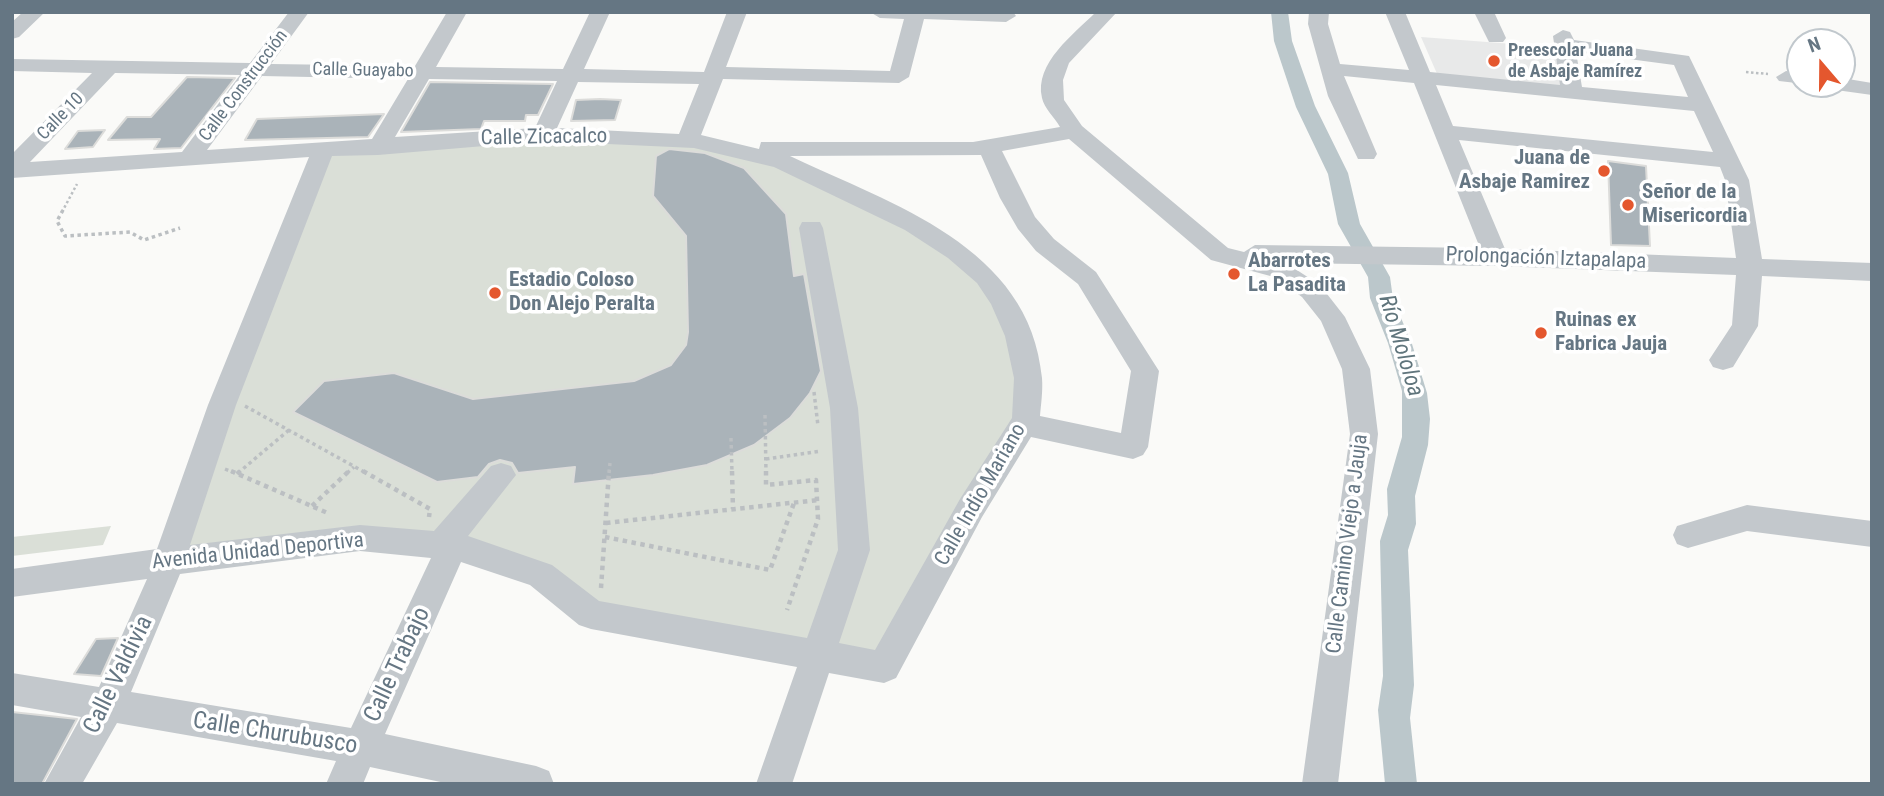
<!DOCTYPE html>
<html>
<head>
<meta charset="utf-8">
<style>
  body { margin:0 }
  #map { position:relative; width:1884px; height:796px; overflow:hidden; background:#fafaf8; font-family:"Roboto Condensed",sans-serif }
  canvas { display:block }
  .frame { position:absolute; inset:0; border:14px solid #657683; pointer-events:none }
  .north { position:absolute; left:1786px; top:28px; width:70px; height:70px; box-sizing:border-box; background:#fff; border:2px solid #c1c8cd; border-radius:50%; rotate:340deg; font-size:19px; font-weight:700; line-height:28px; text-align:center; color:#657683 }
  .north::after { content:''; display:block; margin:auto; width:24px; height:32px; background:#e4572e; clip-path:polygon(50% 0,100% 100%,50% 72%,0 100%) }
</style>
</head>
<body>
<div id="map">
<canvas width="1884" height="796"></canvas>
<div class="frame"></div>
<div class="north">N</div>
</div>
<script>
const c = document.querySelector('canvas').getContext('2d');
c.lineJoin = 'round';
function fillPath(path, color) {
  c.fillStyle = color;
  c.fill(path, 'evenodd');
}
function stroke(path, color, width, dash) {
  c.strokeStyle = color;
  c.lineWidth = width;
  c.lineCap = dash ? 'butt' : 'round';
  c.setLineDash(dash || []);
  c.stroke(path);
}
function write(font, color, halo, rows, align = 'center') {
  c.font = font + ' "Roboto Condensed",sans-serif';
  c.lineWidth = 7;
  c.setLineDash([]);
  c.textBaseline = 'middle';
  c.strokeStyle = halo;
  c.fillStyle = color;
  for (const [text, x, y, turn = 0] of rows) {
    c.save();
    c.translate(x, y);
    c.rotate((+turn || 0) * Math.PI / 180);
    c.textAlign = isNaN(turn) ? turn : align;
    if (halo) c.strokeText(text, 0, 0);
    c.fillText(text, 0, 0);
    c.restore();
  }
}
fillPath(new Path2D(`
  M1421,37L1553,47L1563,87L1438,76Z`), '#e8e9e9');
fillPath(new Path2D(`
  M543,134L662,138L822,178L986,277L1029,406L884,667L591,614L541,575L428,543L168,562L323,151Z
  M111,526L103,545L12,556V537Z`), '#dadfd7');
fillPath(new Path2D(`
  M1271,12H1288L1292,41L1315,106L1348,173L1360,224L1390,277L1393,299L1412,344L1427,393L1430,419L1428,445L1415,496L1416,524L1408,550L1414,685L1410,718L1417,784H1385L1378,710L1383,676L1380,541L1388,515L1387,489L1402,437V391L1388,343L1370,298L1368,277L1338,224L1328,174L1296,107L1274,41Z`), '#bbc7cb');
const building = new Path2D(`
  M187,77L235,78L181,148L154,149L160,139L108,140L127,117H151Z
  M430,82L553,84L538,115H526L525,121H484L481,129L401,132Z
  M600,99L621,100L615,120L571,121L576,100Z
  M384,114L368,137L245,140L257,119Z
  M105,130L93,147L65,149L78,131Z
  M669,149L705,153L744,168L786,214L794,276L804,274L821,371L810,393L790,418L754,445L707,465L653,475L573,484L575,467L518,473L512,463L500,460L489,464L478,477L437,482L293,412L324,381L394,373L473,399L634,381L671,365L686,345L688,332L686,236L653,196L656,156Z
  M1608,161L1646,166L1650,246L1611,245Z
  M118,638L101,676L74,674L96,639Z
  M12,712L77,719L42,784H12Z`);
fillPath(building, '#aab3b9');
stroke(building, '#dcdcda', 2);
stroke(new Path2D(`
  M1746,72L1768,74
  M62,212L77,184`), '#bbbfc2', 2.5, [2.5, 2.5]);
stroke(new Path2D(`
  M63,210L57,221L65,236L130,232L144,240L180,228
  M814,392L818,426
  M245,406L366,473
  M765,415L766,473
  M731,438L732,473
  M766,459L821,451
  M225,469L235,473
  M238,473L289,430
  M347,473L354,467
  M609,473L610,463`), '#bbbfc2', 3.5, [3.5, 3.5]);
stroke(new Path2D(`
  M231,471L330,514
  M363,471L430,509L429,517
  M732,471L733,509
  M766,471V485L816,480L818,519L787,610
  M237,474L240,471
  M312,506L349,471
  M606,523L818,500
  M605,537L770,570L794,503
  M601,588L609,471`), '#bbbfc2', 4.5, [4.5, 4.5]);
fillPath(new Path2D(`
  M23,12H45L19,37L12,39V22Z
  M289,12H309L271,64L415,66L447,12H467L436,67L563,69L590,12H610L584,69L704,72L727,12H747L726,67L890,71L904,19L880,18L870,12H1013L1016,16L1006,22L924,19L909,77L899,83L723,79L701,135L759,149L761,142H973L1060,127C1055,118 1044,108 1042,98C1034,63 1074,34 1096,12H1117L1069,63L1063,80L1064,100L1082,126L1228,248L1244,252L1255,245L1480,248L1414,83L1344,76L1377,154L1374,159H1358L1328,96L1308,24L1309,12H1329L1328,24L1340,64L1409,70L1385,12H1405L1430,72L1560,85L1553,36L1563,30L1570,32L1574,40L1689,56L1749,180L1762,259L1872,263V281L1762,276L1758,326L1733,367L1723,370L1713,367L1709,360L1732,325L1736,275L1496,266L1286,263L1320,285L1345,317L1370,369L1378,434L1338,784H1302L1350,434L1342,369L1321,321L1302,297L1274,277L1211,260L1069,139L1002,151L1035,217L1054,239L1096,272L1159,371L1148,447L1143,455L1133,459L1031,437L982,517L896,678L884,683L829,673L792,784H756L797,667L591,629L579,625L530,585L461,562L385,734L536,766L549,771L554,784H450L370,767L363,784H326L336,761L117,723L82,784H44L81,717L12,705V673L99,687L147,579L12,597V569L157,549L208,405L309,157L12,178V154L92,73L12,71V59L250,63ZM1576,52L1674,65L1688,97L1582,87ZM115,73L240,75L182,152L30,162ZM262,76L408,79L372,139L207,150ZM429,79L557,81L535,128L395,137ZM578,82L699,84L679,134L557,128ZM1436,85L1694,111L1713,152L1453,126ZM1459,140L1720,167L1725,180L1736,258L1505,249ZM543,141L694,148L774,167L905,230L948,258L977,283L991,304L1005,336L1014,378L1012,418L960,499L875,650L839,643L870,550L858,408L823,228L820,222H802L799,228L830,408L838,550L807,638L599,601L552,565L468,536L516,475L511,466L501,463L491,466L434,531L360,525L190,545L236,405L332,156L378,155ZM981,155L1000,198L1018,229L1036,251L1078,284L1131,371L1121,433L1040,416C1041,404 1043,391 1042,378C1030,246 891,204 790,156ZM360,551L431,558L351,728L131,692L180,574Z
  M1474,12H1494L1506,38L1503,42H1489Z
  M1786,71L1800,73V84H1805L1779,81L1776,77Z
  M1842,78L1872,83V95L1836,90L1825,84H1842Z
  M1747,505L1872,521V547L1747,531L1688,548L1677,544L1673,535L1677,526Z`), '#c3c8cc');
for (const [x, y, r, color] of [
  [1494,61,7,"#e4572e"],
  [1604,171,7,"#e4572e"],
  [1628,205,7,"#e4572e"],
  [1234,274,7,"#e4572e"],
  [495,293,7,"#e4572e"],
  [1541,333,7,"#e4572e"]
]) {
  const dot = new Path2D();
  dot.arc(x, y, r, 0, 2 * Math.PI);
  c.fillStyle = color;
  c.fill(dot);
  stroke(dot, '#fff', 2.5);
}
write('bold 18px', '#657683', '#fff', [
  ["Preescolar Juana",1508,51],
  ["de Asbaje Ramírez",1508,72]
], 'left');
write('18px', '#657683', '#fff', [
  ["Calle Guayabo",363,71,1],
  ["Calle Construcción",244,86,-53],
  ["Calle 10",61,117,-46]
]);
write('21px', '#657683', '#fff', [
  ["Calle Zicacalco",544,138,-1],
  ["Prolongación Iztapalapa",1546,259,2],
  ["Calle Indio Mariano",981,495,-60],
  ["Calle Camino Viejo a Jauja",1348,544,-83],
  ["Avenida Unidad Deportiva",258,552,-6]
]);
write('bold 21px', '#657683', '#fff', [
  ["Juana de",1590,159,"right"],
  ["Asbaje Ramirez",1590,183,"right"],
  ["Señor de la",1642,193],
  ["Misericordia",1642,217],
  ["Abarrotes",1248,262],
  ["La Pasadita",1248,286],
  ["Estadio Coloso",509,281],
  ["Don Alejo Peralta",509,305],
  ["Ruinas ex",1555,321],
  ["Fabrica Jauja",1555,345]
], 'left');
write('italic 23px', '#60757c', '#fff', [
  ["Río Mololoa",1400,346,73]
]);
write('24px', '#657683', '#fff', [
  ["Calle Trabajo",398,665,-65],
  ["Calle Valdivia",119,675,-64],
  ["Calle Churubusco",275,734,9]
]);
</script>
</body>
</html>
